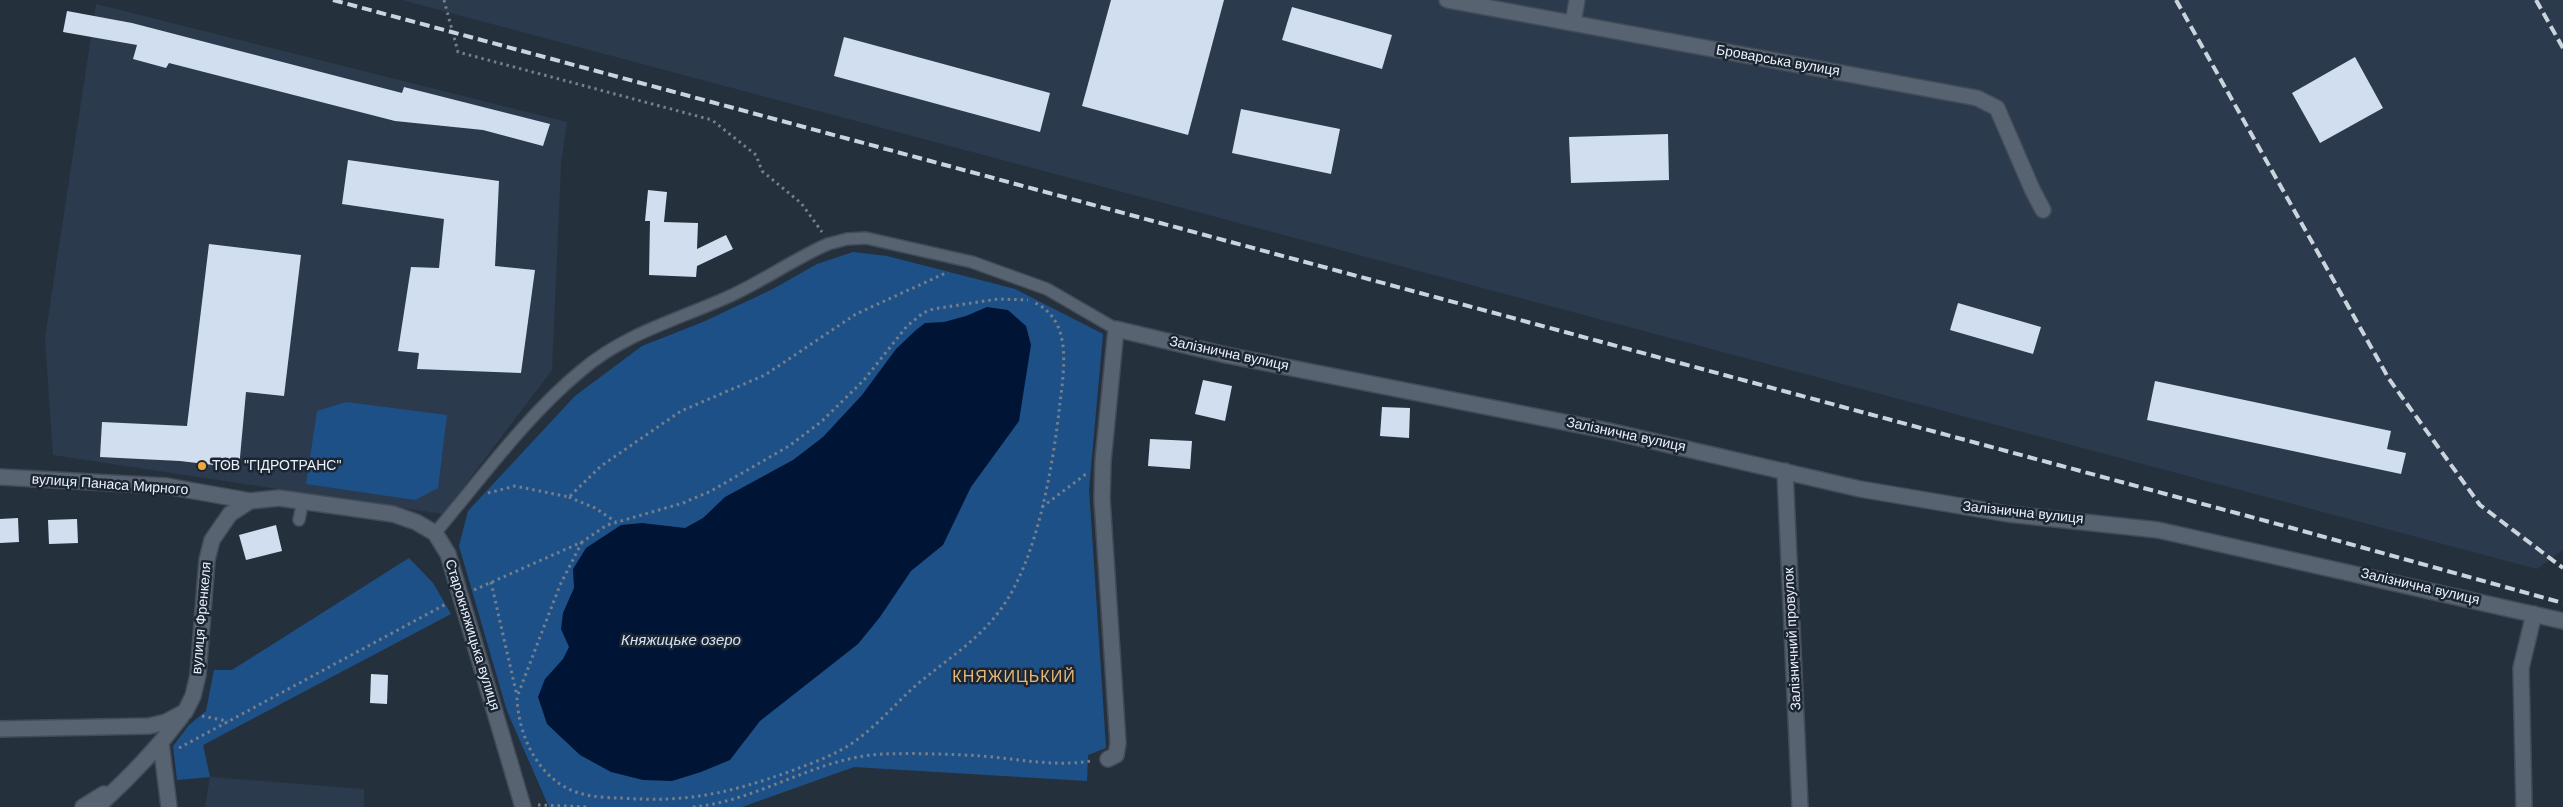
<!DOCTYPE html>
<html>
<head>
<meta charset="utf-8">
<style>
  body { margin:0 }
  canvas { display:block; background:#25303d }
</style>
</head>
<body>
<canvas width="2563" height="807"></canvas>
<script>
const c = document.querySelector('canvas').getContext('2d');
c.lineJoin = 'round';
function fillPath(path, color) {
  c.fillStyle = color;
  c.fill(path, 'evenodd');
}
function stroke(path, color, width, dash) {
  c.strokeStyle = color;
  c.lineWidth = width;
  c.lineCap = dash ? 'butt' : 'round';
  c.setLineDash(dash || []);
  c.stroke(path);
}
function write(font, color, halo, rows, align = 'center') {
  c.font = font + ' Arial,sans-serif';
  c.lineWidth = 5;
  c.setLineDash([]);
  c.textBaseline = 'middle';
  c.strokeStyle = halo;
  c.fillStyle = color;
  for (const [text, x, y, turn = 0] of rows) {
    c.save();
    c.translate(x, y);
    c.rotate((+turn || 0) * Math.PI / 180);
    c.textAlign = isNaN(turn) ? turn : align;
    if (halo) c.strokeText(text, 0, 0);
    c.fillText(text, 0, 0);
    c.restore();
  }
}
fillPath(new Path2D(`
  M402,0H2563V550L2537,569Z
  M96,4L567,122L561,164L552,370L443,514L53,455L45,338Z
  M210,777L364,789V807H205Z`), '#2b3a4c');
fillPath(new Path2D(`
  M853,252L887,256L1015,289L1103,334L1089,489L1106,748L1088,755L1087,781L854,767L742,807H549L507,711L459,546L468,511L575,396L642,346L703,322L773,289L817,264Z
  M346,402L447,415L438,488L415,500L306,484L317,411Z
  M409,558L433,583L451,614L203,745L210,777L177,780L173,746L189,725L206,711L214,670H232Z`), '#1e5088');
fillPath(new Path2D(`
  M987,307L1008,310L1026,326L1031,345L1019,421L971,487L943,545L911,571L880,617L858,644L760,721L730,760L701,772L672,781L643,780L611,772L580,755L547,724L538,697L545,679L563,659L569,647L561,629L563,613L574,588L573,569L586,548L621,525L642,523L685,528L703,518L725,497L793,460L823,437L862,395L896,349L916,330L925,323L944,322L966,316Z`), '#001535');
fillPath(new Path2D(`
  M1111,0H1224L1188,135L1082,106Z
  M1292,7L1392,35L1382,69L1282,40Z
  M67,11L132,23L402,93L404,87L550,124L543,146L483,130L395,121L169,63L166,68L133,59L137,45L63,32Z
  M844,37L1050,93L1040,132L834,76Z
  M2355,57L2383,108L2320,143L2292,93Z
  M1241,109L1340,129L1331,174L1232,153Z
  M1668,134L1669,180L1571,183L1569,137Z
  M348,160L499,181L495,266L535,270L521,373L417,369L419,353L398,351L411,267L439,268L444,219L342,204Z
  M648,190L667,192L664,222L698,223L697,249L726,235L733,249L697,266L696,277L649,275L650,221H645Z
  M209,244L301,255L284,396L246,392L239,468L180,461L100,457L102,422L187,426Z
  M1958,303L2041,327L2033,354L1950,330Z
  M1203,380L1232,386L1225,421L1195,414Z
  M2155,381L2391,431L2387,449L2406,453L2401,474L2147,420Z
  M1382,407L1410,408L1409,438L1380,436Z
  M1150,439L1192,441L1190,469L1148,466Z
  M18,518L19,542L0,543V519Z
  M77,519L78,543L49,544L48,520Z
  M276,525L282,551L246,560L239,535Z
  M371,674L388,675L387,704L370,703Z`), '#d1deef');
const lane = new Path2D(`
  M299,520L303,500
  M435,533C482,478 526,416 582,370C623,335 673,321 721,300C758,285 791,260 828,244L847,239L866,238L972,262L1047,289L1116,329`);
const street = new Path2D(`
  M1447,0L1977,98L1997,108L2032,189L2043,210
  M1573,23L1577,0
  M1785,471L1800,807
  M0,477L166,486L250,501
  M0,729L149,726L166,722L185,712L193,696L198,675L207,560L212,540L230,514L250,501L279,498L393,514L416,522L435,533L448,554L523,807
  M161,743L169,807
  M1108,759L1116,755L1118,743L1102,499L1103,461L1116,329L1226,355L1609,431L1860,489L2008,514L2158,530L2563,621
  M83,807L104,794
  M97,807C128,779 156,750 181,717
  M2524,807L2521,668L2534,614`);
stroke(lane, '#434b57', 14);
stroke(street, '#434b57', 18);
stroke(new Path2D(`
  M444,0L458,52L712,120L756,155L762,171L801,203L822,232
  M488,493L515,486L569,497L601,466L681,411L765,375L856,314L948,272
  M569,497L595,508L616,522
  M1042,507L1086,474
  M582,542L560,585L517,697C518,736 539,781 579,793C592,797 608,798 621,798C687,803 730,793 791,771C807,765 824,759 839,751C868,736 890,709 914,687C944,661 977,642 1001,609C1038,558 1053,465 1060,403C1064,369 1073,319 1033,302
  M491,582L517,696
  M474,590L582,542L607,525L683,503L711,491L789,446L822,421L864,380L907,326L923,313L933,309L998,299L1028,300
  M202,716L228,721
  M179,748L446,604
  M538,805L589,807
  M693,807C759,801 817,757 883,754C915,753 950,754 982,756C1019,759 1054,767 1091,761`), '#757f8a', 3, [2.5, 4]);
stroke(lane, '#576371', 11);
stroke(street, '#576371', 15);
stroke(new Path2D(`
  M333,0L2292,528L2563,603
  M2176,0L2389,379L2480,505L2563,568
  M2536,0L2563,48`), '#cbd3dd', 4, [10, 5]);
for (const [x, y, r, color] of [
  [202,466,5,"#eea83c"]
]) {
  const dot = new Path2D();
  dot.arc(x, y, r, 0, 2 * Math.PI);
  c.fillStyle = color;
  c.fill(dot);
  stroke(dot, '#1c2632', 2);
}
write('14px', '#eaf1fa', '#1c2632', [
  ["Броварська вулиця",1778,61,10],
  ["Залізнична вулиця",1229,354,12],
  ["Залізнична вулиця",1626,435,12],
  ["вулиця Панаса Мирного",110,485,4],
  ["Залізнична вулиця",2023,513,6],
  ["Залізнична вулиця",2420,587,13],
  ["вулиця Френкеля",202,618,-85],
  ["Старокняжицька вулиця",472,635,73],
  ["Залізничний провулок",1793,639,-93]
]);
write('14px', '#eaf1fa', '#1c2632', [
  ["ТОВ \"ГІДРОТРАНС\"",212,466]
], 'left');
write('italic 15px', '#d4e3f6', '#1c2632', [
  ["Княжицьке озеро",681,641]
]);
c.letterSpacing = '1px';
write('16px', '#e8b876', '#1c2632', [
  ["КНЯЖИЦЬКИЙ",1014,678]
]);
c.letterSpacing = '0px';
</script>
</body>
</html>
